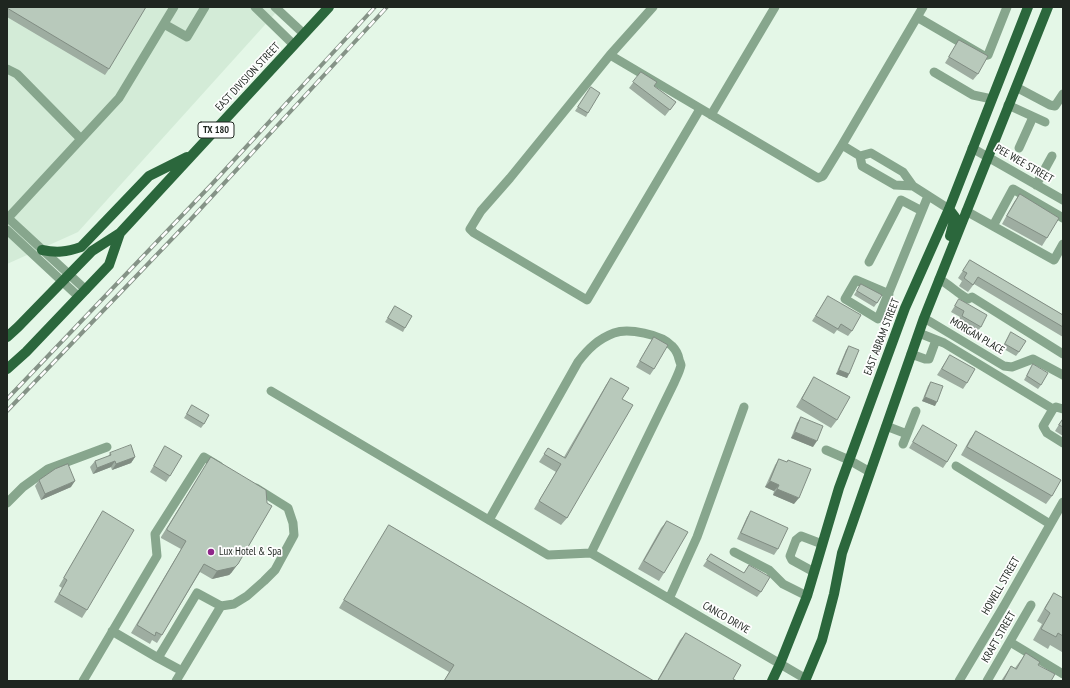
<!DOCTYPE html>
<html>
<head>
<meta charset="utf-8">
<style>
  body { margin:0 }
  #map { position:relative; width:1070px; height:688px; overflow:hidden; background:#e4f7e7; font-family:"PT Sans Narrow",sans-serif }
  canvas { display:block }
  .frame { position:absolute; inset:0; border:8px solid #1f2620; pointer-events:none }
</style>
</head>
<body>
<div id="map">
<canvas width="1070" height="688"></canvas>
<div class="frame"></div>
</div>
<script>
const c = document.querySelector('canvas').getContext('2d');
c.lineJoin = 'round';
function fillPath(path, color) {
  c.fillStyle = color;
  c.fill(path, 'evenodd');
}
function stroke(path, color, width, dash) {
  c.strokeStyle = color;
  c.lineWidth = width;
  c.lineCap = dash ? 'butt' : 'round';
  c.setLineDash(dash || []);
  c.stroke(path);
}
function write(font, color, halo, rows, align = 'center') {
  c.font = font + ' "PT Sans Narrow",sans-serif';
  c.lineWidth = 3.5;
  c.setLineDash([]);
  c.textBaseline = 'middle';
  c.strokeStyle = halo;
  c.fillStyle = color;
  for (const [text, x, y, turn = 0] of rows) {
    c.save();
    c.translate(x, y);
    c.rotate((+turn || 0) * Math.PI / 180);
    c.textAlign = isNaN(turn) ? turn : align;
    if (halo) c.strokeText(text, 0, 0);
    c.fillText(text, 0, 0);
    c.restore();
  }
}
fillPath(new Path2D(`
  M7,7H281L78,232L7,264Z`), '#d3ebd7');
stroke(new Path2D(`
  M255,7L294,45
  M275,7L304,34
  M917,17L984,56L988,55L1007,7
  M164,24L187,37L205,7
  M610,55L653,7
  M7,69L17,74L81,139
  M934,72L973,95L992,99
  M1016,87L1050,105L1055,106L1063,94
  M1008,105L1045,122
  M700,109L587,300L474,233L470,229L481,211L510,178L610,55L818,178L823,176L842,145L860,156L871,153L903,172L913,186L949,209
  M711,115L775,7
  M842,145L923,7
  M972,148L1063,200
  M1019,148L1033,117
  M860,156L862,166L895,185L913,186
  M1036,185L1052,156
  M966,211L1054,260L1063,244
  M8,218L86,290
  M7,219L119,98L174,7
  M993,226L1013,189L1063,218
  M7,230L79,297
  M869,262L901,200L922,211
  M939,279C950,285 957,293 968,299L972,297L1063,354
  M889,294L856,280L845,299L878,319L928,196
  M924,318L1004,366L1012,367L1033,359L1063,375
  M919,333L944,343L1053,409
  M911,354L925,359H929L936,340
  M271,391L548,555L591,553L806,679
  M1063,409L1056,407L1053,409L1043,426L1047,433L1063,443
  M886,426L907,434L916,411
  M903,444L907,434
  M826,450L849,460L870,472
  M956,466L1050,524
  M7,503L23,487L48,469L107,447
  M489,520L578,362C588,349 598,339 614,333C628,328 661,334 672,346C676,350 678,354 679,359C679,360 681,364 681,365C680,371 676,378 674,383L591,553
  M734,552L769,570L783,584L807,596
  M814,572L792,560L790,556L796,540L801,536L822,544
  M669,599L697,537L744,407
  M112,631L158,658L197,593L221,606
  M1010,642L1063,674
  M158,658L182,671
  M83,681L157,556L155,534L204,457L219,466
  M176,681L221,606L234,604L247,596L264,581L275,570L294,535L293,523L288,508L256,488
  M959,681L1005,604L1063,502
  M987,681L1031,605`), '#87a68d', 9);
stroke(new Path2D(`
  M949,209L955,217L950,236
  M42,250C57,253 66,252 81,247L149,176L187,157
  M7,337L18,327L92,251L120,233L329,7
  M7,369L26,352L109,265L120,233
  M772,681L780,664L807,596L839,488L905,308L949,209L1028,7
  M805,681L822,640L834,594L842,553L924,318L1048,7`), '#2b673c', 10);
const rail = new Path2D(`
  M7,399L212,184L375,7
  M7,411L192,218L387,7`);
stroke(rail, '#859387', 4);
stroke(rail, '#fefefe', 2.5, [8]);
fillPath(new Path2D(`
  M7,7L109,69L105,75L7,17Z
  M959,40L978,74L973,80L945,63Z
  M641,72L654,86L676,102L665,116L629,88Z
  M591,87L588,113L586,117L575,111Z
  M1020,194L1047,238L1042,246L1002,224L1014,202Z
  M970,260L1063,315V337L974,284L968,292L959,286L962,281L958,278Z
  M861,284L877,303L874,307L854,295Z
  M828,296L852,331L848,336L837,330L834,334L812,321Z
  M959,299L981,327L976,333L958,322L960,317L951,312Z
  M395,306L405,328L403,332L385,322Z
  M1011,332L1019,352L1016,356L1002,348Z
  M654,337V369L650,375L636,367L650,343Z
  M849,346V374L847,378L836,374L846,350Z
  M950,355L967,383L963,389L937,375Z
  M1033,364L1041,385L1038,389L1024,380Z
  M814,377L837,420L831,428L796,407L809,385Z
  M611,378L622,399L567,518L561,525L534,509L556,472L539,462L548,448L564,457L606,385Z
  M931,382L935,406L922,401L928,386Z
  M192,405L204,424L201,428L184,418Z
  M801,417L813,447L791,438L797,423Z
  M1063,418V436L1055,431Z
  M923,425L947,462L943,468L909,448Z
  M976,431L1052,496L1046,504L961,455L970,439Z
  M165,446L170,476L166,482L150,472Z
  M110,453L135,457L131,463L112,470L111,467L93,474L90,467L95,461L108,457Z
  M211,457L232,572L229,575L212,579L200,572L162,635L157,643L152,640L150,644L131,633L181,549L161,538V537Z
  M779,459L787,462L788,460L794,504L773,495L774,491L765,487L775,465Z
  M39,480L71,487L41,500L35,486Z
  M103,511L87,610L82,618L54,602L62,588L59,586L98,519Z
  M751,511L778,549L774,555L737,539L747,517Z
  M667,521L664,573L659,581L638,569L661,528Z
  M389,525L654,681H444L449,672L339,608L384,533Z
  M711,554L744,573L749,565L761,592L757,597L703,566Z
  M1054,593L1063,598V650L1062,652L1050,645L1048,649L1033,640L1042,624L1037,621L1046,605Z
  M686,633L733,679L737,681H657L680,640Z
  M1026,653L1038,665L1051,681H1001L1011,666L1015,668Z`), '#9eada1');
fillPath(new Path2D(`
  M839,370L849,374L847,378L836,374Z
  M925,397L937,402L935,406L922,401Z
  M795,432L817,441L813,447L791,438Z
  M135,457L131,463L112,470L116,464Z
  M115,461L111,467L93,474L97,468Z
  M75,481L71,487L41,500L45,494Z
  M770,481L779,485L774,491L765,487Z
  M777,489L799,498L794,504L773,495Z
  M238,564L232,572L229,575L212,579L217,571Z`), '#818d83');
const building = new Path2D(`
  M7,7H146L109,69L7,8Z
  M959,40L988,56L978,74L949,57Z
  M641,72L657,82L654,86L676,102L670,110L633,82Z
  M591,87L600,93L588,113L578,107Z
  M1020,194L1059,218L1047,238L1007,216Z
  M970,260L1063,315V327L978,277L973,285L964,278L967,273L963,271Z
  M861,284L882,295L877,303L857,291Z
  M828,296L861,315L852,331L841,324L838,329L816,316Z
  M959,299L987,315L981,327L962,316L964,311L955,306Z
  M395,306L412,316L405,328L388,318Z
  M1011,332L1026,341L1019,352L1005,344Z
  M654,337L668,345L654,369L640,361Z
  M849,346L859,350L849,374L839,370Z
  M950,355L975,369L967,383L942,369Z
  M1033,364L1048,373L1041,385L1027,376Z
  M814,377L850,397L837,420L802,399Z
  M611,378L629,388L622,399L633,405L567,518L539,501L561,464L544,454L548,448L565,458Z
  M931,382L943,386L937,402L925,397Z
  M192,405L209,415L204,424L187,414Z
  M801,417L823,426L817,441L795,432Z
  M1063,419V427L1059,425Z
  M923,425L957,445L947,462L913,442Z
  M976,431L1061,480L1052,496L967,447Z
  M131,445L135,457L116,464L115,461L97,468L95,461L111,455L110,453Z
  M165,446L182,456L170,476L154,466Z
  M211,457L266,490L267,503L272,506L238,564L235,567L217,571L204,564L162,635L156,632L155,636L137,625L186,541L167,530V529Z
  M779,459L787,462L788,460L811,469L799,498L777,489L779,485L770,481Z
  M68,464L75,481L45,494L39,480L55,469Z
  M103,511L134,530L87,610L59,594L67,580L64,578Z
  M751,511L788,528L778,549L741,533Z
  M667,521L688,532L664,573L644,561Z
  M389,525L654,681H444L454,665L344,600Z
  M711,554L744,573L749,565L770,577L761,592L707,560Z
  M1054,593L1063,598V636L1058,633L1056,637L1041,629L1050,613L1045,609Z
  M686,633L741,665L733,679L737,681H658Z
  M1026,653L1040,662L1038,665L1055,674L1051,681H1003L1011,666L1016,669Z`);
fillPath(building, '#b8c9bb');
stroke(building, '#818d83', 1);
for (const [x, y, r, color] of [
  [211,552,4,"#8f2589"]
]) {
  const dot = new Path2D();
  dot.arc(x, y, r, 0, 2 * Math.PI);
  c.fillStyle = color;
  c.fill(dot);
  stroke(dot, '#fefefe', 1.5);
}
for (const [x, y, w] of [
  [216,130,36]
]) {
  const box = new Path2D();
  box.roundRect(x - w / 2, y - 8, w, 16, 3);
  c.fillStyle = '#fefefe';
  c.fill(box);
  stroke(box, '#1f2620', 1);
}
write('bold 10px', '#1f2620', null, [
  ["TX 180",216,130]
]);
write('11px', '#1f2620', '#fefefe', [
  ["EAST DIVISION STREET",248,77,-47],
  ["PEE WEE STREET",1024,164,30],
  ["MORGAN PLACE",977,336,31],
  ["EAST ABRAM STREET",882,337,-69],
  ["HOWELL STREET",1001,586,-60],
  ["CANCO DRIVE",726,618,30],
  ["KRAFT STREET",999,637,-60]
]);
write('11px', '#1f2620', '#fefefe', [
  ["Lux Hotel & Spa",219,552]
], 'left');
</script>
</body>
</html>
